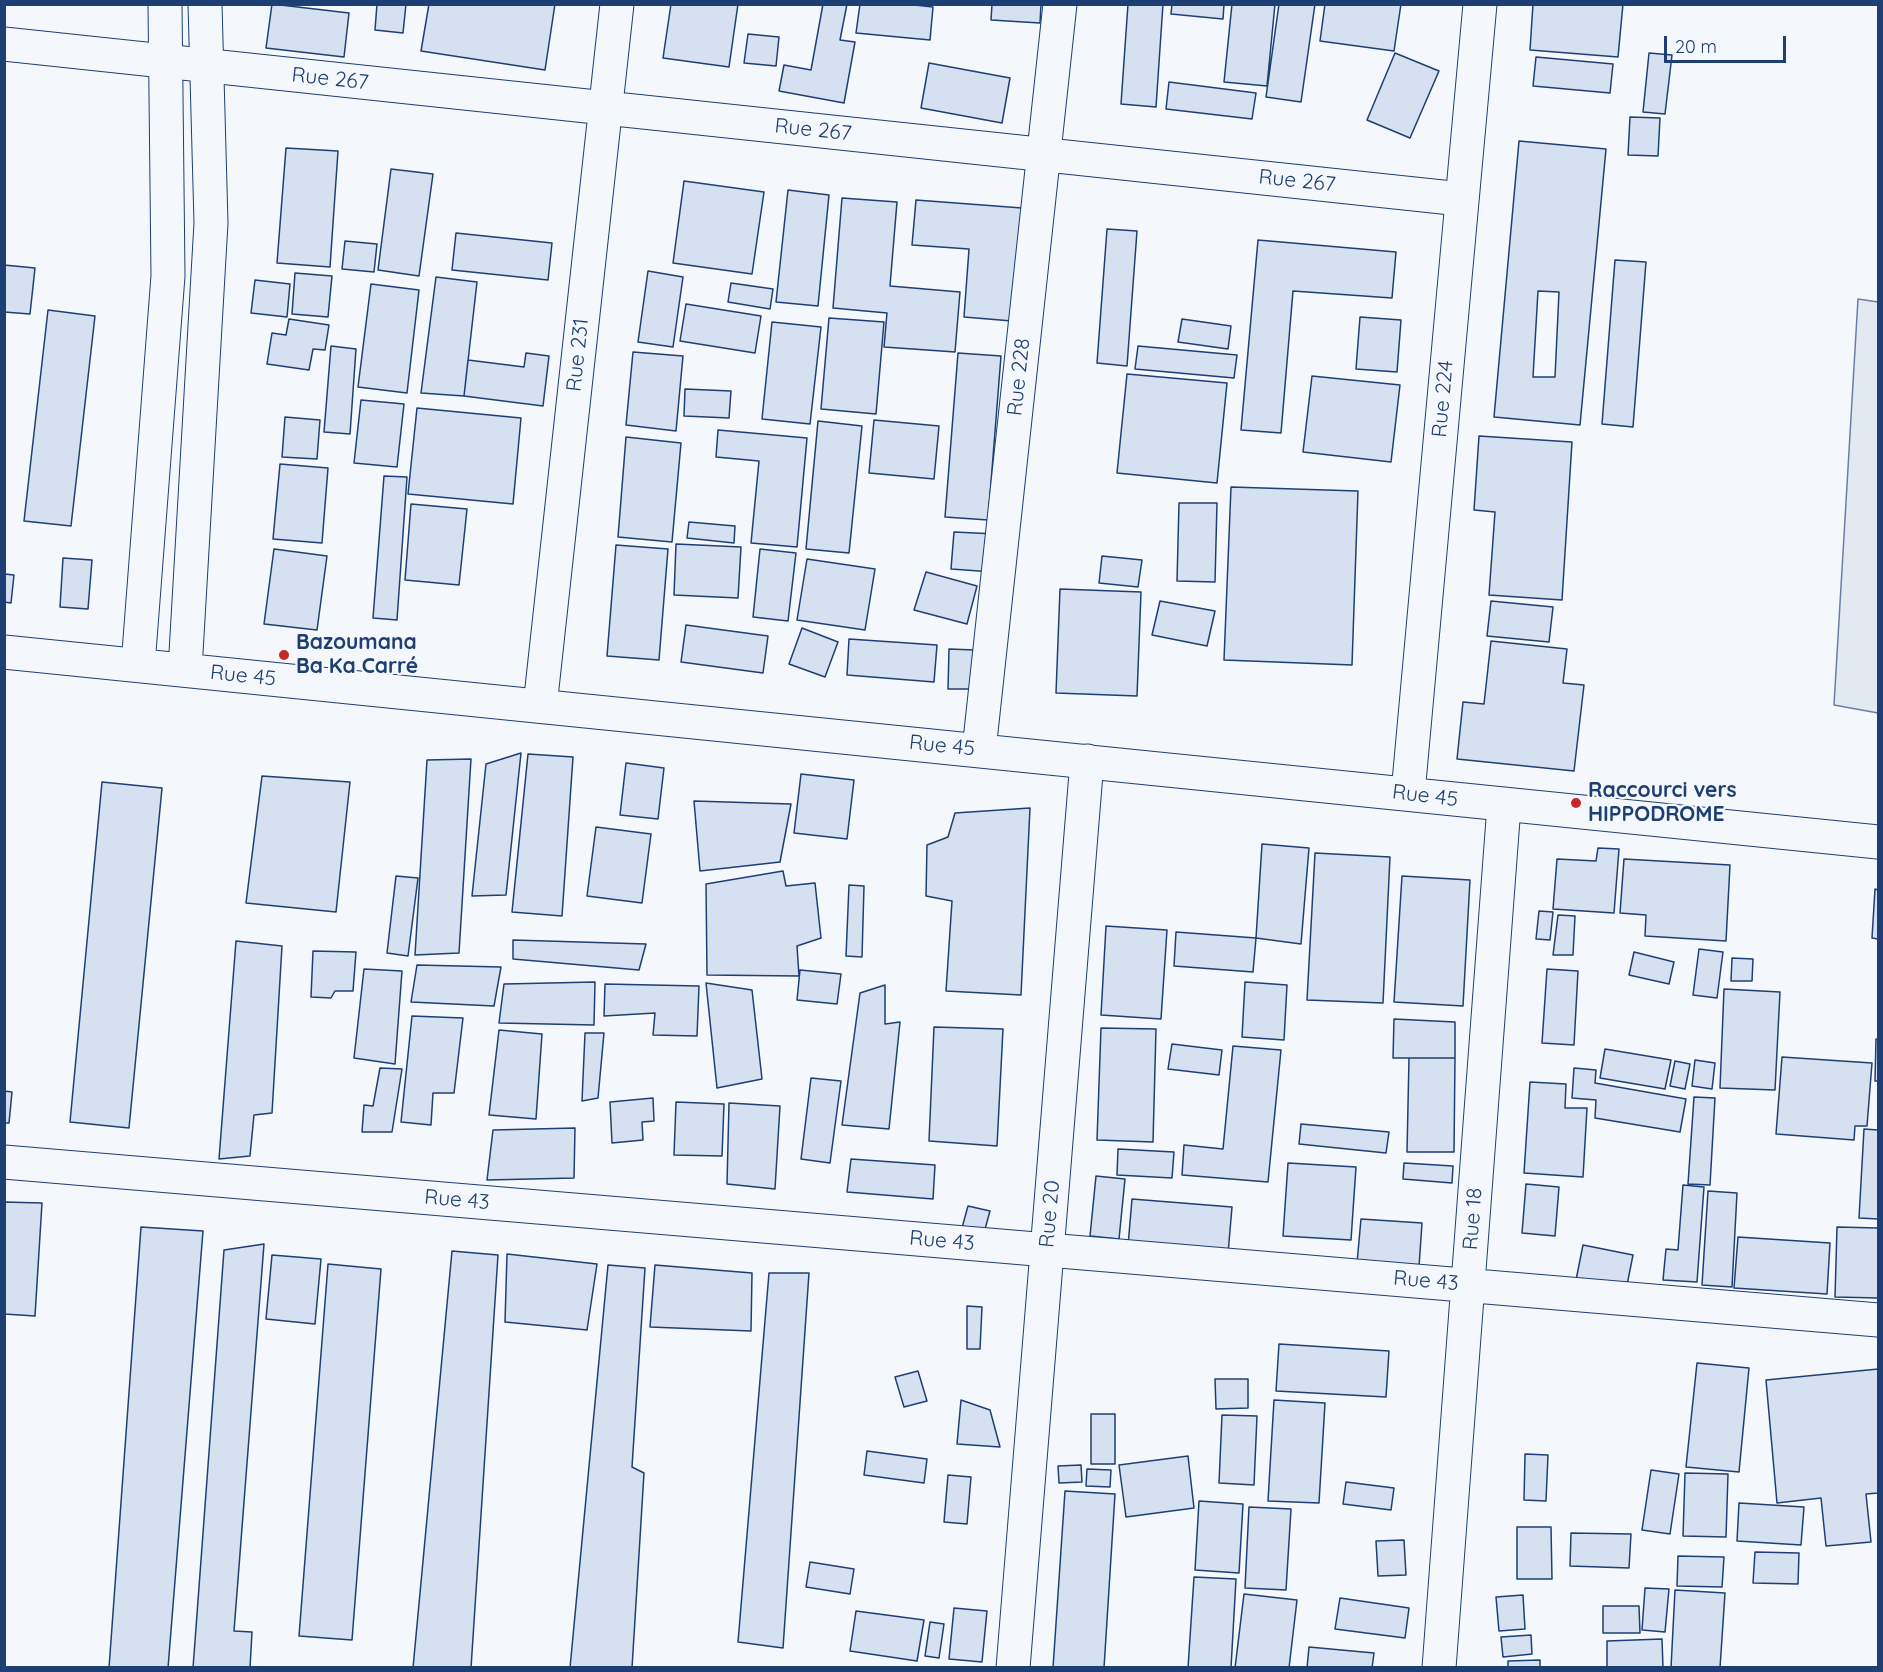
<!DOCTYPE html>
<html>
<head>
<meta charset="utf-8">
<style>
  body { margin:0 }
  #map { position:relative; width:1883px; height:1672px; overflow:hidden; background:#f4f7fb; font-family:Quicksand,sans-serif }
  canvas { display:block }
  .frame { position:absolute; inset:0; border:6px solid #1d3f73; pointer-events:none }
  .scale { position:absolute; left:1664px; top:36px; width:122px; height:27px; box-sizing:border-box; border:3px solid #1d3f73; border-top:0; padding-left:8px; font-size:18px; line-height:21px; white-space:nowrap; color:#1d3f73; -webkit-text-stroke:4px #f4f7fb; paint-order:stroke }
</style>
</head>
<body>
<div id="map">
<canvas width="1883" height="1672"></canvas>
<div class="frame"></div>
<div class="scale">20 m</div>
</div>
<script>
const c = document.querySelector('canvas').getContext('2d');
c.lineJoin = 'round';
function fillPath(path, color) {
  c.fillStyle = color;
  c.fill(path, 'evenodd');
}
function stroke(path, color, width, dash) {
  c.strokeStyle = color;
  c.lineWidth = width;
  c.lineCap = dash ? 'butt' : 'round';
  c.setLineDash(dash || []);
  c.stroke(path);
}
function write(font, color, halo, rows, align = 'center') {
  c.font = font + ' Quicksand,sans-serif';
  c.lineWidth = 4.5;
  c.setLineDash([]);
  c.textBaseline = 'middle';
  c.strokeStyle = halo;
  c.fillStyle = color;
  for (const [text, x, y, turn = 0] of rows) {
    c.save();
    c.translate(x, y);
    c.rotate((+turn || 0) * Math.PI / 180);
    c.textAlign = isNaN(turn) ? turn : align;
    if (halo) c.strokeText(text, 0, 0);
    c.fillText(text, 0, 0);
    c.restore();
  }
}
const green = new Path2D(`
  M1858,299L1878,302V713L1834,705Z`);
fillPath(green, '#e3e9f0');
stroke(green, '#687fa3', 1.5);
const building = new Path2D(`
  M272,4L349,13L344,57L266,48Z
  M377,4H406L403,33L375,30Z
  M429,4H555L545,70L421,51Z
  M671,4H738L729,67L663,58Z
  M823,4H847L840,40L855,42L844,103L779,91L784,65L811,70Z
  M860,4H905L933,7L930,40L856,33Z
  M992,4H1041L1040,23L991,20Z
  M1128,4H1163L1156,107L1121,104Z
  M1172,4H1224L1223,19L1171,14Z
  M1232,4H1275L1267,86L1224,82Z
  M1279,4H1315L1301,102L1266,97Z
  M1325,4H1401L1394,51L1320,41Z
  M1533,4H1623L1618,57L1530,50Z
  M748,34L779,37L776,66L744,63Z
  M1395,53L1439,71L1410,138L1367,120Z
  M1649,53L1672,55L1665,114L1643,112Z
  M1536,57L1613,64L1610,93L1533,86Z
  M929,63L1010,78L1002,123L921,108Z
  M1169,82L1256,93L1252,119L1166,109Z
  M1630,117L1660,118L1658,156L1628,155Z
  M1519,141L1606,149L1580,425L1494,417ZM1538,291L1559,292L1555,377H1533Z
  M286,148L338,151L330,267L277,263Z
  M391,169L433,174L419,276L378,270Z
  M684,181L764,192L752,274L673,263Z
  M788,190L829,195L818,306L776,302Z
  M842,198L897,202L890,286L960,292L955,352L884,347L887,313L833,308Z
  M916,200L1022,208L1012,321L964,317L969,249L912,245Z
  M1107,229L1137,231L1127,366L1097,363Z
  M456,233L552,243L548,280L452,270Z
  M1258,240L1396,252L1392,298L1293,291L1281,433L1241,430Z
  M345,241L377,244L374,272L342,269Z
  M1615,260L1646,262L1633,427L1602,424Z
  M4,265L35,268L30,314L4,312Z
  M648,271L683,277L673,347L638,342Z
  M295,273L332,276L328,317L292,314Z
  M436,277L477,282L464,396L421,393Z
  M255,280L290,284L287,317L251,313Z
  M731,283L773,289L770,309L728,302Z
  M371,284L419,290L407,393L358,387Z
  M686,304L761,316L755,353L680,341Z
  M48,310L95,316L71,526L24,521Z
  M1360,317L1401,320L1397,372L1356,369Z
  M829,318L884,322L876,414L821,409Z
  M289,319L329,325L325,350L313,349L309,370L267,364L272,333L286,335Z
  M1182,319L1231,326L1228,349L1178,342Z
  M772,322L821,327L810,424L762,419Z
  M331,346L356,349L350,434L324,432Z
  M1138,346L1237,355L1234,378L1135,369Z
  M633,352L683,356L676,431L626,425Z
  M526,353L549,356L543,406L464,396L468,360L524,367Z
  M958,353L1001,356L988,520L945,517Z
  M1127,374L1227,383L1217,483L1117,473Z
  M1312,376L1400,385L1391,462L1303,452Z
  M685,389L731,391L729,418L684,416Z
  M361,400L404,404L397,467L354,463Z
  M417,408L521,418L513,504L408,494Z
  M285,417L320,420L317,459L282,457Z
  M874,420L939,426L934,479L869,473Z
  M818,421L862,426L849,553L806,549Z
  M718,430L807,438L797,547L751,543L759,461L716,457Z
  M1479,436L1572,442L1562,600L1489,595L1495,512L1474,510Z
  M626,437L681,443L672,542L618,537Z
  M280,464L328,468L322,543L273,539Z
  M384,476L407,477L397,620L373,618Z
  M1231,487L1358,491L1352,665L1224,660Z
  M1179,503H1217L1215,582L1177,581Z
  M411,504L467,509L459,585L405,580Z
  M689,522L735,526L734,543L687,538Z
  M954,532L996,534L993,572L951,569Z
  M676,544L741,547L738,598L674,595Z
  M616,545L668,549L659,660L607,656Z
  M274,549L327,556L317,630L264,624Z
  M760,549L796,553L788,621L753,617Z
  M1102,556L1142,560L1138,587L1099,583Z
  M63,558L92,560L88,609L60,607Z
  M807,559L875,569L865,630L797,620Z
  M926,572L977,586L967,624L914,610Z
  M4,574L14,575L11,603L4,602Z
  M1060,589L1141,592L1137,696L1056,693Z
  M1160,601L1215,611L1207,646L1152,635Z
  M1491,601L1553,607L1549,642L1487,636Z
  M686,625L768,636L763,673L681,662Z
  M802,628L838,642L825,677L789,664Z
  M849,639L937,645L934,682L847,675Z
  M1491,641L1567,649L1563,683L1584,685L1574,771L1457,759L1463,702L1484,704Z
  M949,649L975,650L974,689H948Z
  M521,753L506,895L472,896L486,764Z
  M528,754L573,757L562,916L512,912Z
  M471,759L459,953L415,955L427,760Z
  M626,763L664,768L658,819L620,815Z
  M801,774L854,780L847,839L794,833Z
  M262,776L350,782L336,912L246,903Z
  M102,782L162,788L129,1128L70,1122Z
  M694,801L791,804L780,862L700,871Z
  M1030,808L1021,995L946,991L952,901L926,896L927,845L948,837L955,813Z
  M596,827L651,834L642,903L587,896Z
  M1262,844L1309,848L1301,944L1256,938Z
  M1598,848L1619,849L1614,913L1553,909L1557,859L1596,861Z
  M1315,853L1390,857L1383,1003L1307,1000Z
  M1624,859L1730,865L1726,941L1645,936L1646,915L1620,913Z
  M783,871L786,886L815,883L821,938L797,946L799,976L707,975L706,884Z
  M396,876L418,878L408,956L387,953Z
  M1402,876L1470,880L1463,1006L1394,1002Z
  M849,885L864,886L862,957L846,956Z
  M1875,889L1878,890V939L1872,938Z
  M1539,911L1553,912L1550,940L1536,939Z
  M1558,915L1575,916L1573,955H1553Z
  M1106,926L1167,930L1161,1019L1101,1015Z
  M1176,932L1256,938L1253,972L1174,966Z
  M513,940L646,944L639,970L513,959Z
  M236,941L282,946L272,1113L254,1115L250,1156L219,1159Z
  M1699,949L1723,952L1717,998L1693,995Z
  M313,951L356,952L353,991H335L331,998L311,997Z
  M1634,952L1674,962L1669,984L1629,975Z
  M1732,958L1753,959L1752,981H1731Z
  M417,965L501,967L494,1006L411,1002Z
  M364,969L402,971L395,1064L354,1058Z
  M1547,969L1578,971L1574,1045L1542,1043Z
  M800,970L841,974L837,1004L797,1000Z
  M595,982L594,1025L499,1023L504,984Z
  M1245,982L1287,985L1284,1040L1242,1037Z
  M706,983L752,990L762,1079L717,1088Z
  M605,984L699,986L697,1036L653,1035L655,1013L604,1016Z
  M885,985V1024L900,1022L889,1129L842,1125L860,993Z
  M1724,989L1780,992L1775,1090L1720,1088Z
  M412,1016L463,1018L454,1093H433L431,1125L401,1122Z
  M1394,1019L1455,1022V1058H1393Z
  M934,1027L1003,1029L997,1146L929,1141Z
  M1101,1028L1156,1029L1153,1142L1097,1140Z
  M499,1030L542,1034L536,1119L489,1115Z
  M585,1033H604L598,1098L582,1101Z
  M1876,1039H1878V1081H1875Z
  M1172,1044L1222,1050L1219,1075L1168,1069Z
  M1233,1046L1281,1050L1268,1182L1182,1175L1184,1145L1223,1149Z
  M1605,1049L1671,1060L1665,1089L1600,1078Z
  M1782,1057L1872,1063L1867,1126H1855L1854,1140L1776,1134Z
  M1409,1058H1455L1454,1152H1407Z
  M1695,1060L1715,1063L1712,1089L1692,1086Z
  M1675,1061L1690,1064L1685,1089L1670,1086Z
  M380,1068L402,1069L392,1132H362L364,1105L373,1106Z
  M1574,1068L1596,1070L1595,1083L1686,1099L1680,1132L1595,1118L1596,1100L1572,1098Z
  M811,1078L841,1081L830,1163L801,1159Z
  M1530,1082L1566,1084L1565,1108H1587L1583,1177L1524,1173Z
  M4,1091L12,1092L9,1123H4Z
  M1694,1097L1715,1098L1710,1185L1688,1184Z
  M653,1098L654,1121L642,1122L643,1140L612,1143L610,1102Z
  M676,1102L724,1104L722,1156L674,1155Z
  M729,1103L780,1106L775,1189L727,1184Z
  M1301,1124L1389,1132L1386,1153L1299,1144Z
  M575,1128L574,1178L487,1180L493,1130Z
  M1864,1129L1878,1130V1219L1859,1218Z
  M1118,1149L1174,1152L1172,1178L1117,1175Z
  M851,1159L935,1165L933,1199L847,1192Z
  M1288,1163L1356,1167L1351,1240L1283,1236Z
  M1404,1163L1453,1166L1452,1183L1403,1179Z
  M1096,1176L1125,1179L1119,1239L1090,1236Z
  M1526,1184L1559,1187L1555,1236L1522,1233Z
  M1683,1185L1704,1187L1697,1282L1663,1280L1666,1249L1678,1250Z
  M1708,1191L1737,1193L1732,1287L1702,1285Z
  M1132,1199L1232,1207L1228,1254L1128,1246Z
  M4,1202L42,1203L35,1316L4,1314Z
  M968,1206L990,1211L982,1240L960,1235Z
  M1361,1219L1422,1223L1419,1267L1357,1263Z
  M141,1227L203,1231L168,1668H109Z
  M1837,1227L1878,1228V1298L1835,1297Z
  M1738,1237L1830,1243L1827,1294L1734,1288Z
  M264,1244L234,1631L252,1632L250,1668H193L224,1250Z
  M1583,1245L1633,1255L1626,1290L1576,1280Z
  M452,1251L498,1255L471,1668H413Z
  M507,1254L597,1264L587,1330L505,1322Z
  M272,1255L321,1259L315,1324L266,1319Z
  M328,1264L381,1269L352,1640L299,1636Z
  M608,1265L645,1268L632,1467L644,1473L632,1668H570Z
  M655,1265L752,1273L751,1331L650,1327Z
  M769,1273H809L783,1648L738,1642Z
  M967,1306L982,1307L980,1349H967Z
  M1279,1344L1389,1351L1386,1397L1276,1391Z
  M1697,1363L1749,1368L1739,1472L1686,1467Z
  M1878,1369V1493L1866,1494L1871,1542L1826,1546L1821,1498L1777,1503L1766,1380Z
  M918,1371L927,1401L904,1407L895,1377Z
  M1215,1379H1248V1408L1216,1409Z
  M961,1400L990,1410L1000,1447L957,1444Z
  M1274,1400L1325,1403L1319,1503L1268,1501Z
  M1091,1414H1115V1464H1091Z
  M1222,1415L1257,1416L1254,1485L1219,1483Z
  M867,1451L927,1459L924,1483L864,1475Z
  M1525,1454L1548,1455L1546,1501L1524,1500Z
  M1188,1456L1194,1508L1126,1517L1119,1465Z
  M1081,1465L1082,1482L1059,1483L1058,1466Z
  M1087,1469L1111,1470L1110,1487L1086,1486Z
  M1651,1470L1679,1474L1670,1534L1642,1530Z
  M1685,1473L1728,1474L1726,1537L1683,1536Z
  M948,1475L971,1477L967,1524L944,1522Z
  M1346,1482L1394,1488L1391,1510L1343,1504Z
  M1065,1491L1115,1494L1104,1668H1053Z
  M1199,1501L1243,1504L1239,1573L1195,1570Z
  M1739,1503L1804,1507L1801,1545L1737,1541Z
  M1249,1507L1291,1509L1286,1590L1245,1588Z
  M1517,1527H1551L1552,1579H1517Z
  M1571,1533L1631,1534L1629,1568L1570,1566Z
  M1404,1540L1406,1575L1378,1576L1376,1541Z
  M1755,1552L1799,1553L1798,1584L1753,1583Z
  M1678,1556L1724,1557L1722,1587L1677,1586Z
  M810,1562L854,1569L850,1594L806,1587Z
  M1194,1577L1236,1579L1231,1668H1188Z
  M1645,1588L1669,1589L1665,1632L1642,1630Z
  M1675,1590L1725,1593L1720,1668H1671Z
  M1244,1594L1297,1600L1289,1668H1235Z
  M1523,1595L1525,1629L1499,1631L1496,1597Z
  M1340,1598L1409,1608L1405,1638L1335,1629Z
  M1603,1606H1639L1640,1633H1603Z
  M954,1608L987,1611L982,1662L949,1659Z
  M856,1611L924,1620L917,1661L850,1651Z
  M930,1622L944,1624L939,1658L925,1656Z
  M1531,1635L1532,1654L1503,1657L1501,1637Z
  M1662,1639L1663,1668H1607V1641Z
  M1309,1647L1374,1653L1372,1668H1307Z
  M1540,1660V1668H1508V1661Z`);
fillPath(building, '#d5e0f0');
stroke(building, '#1d3f73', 1.5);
const street = new Path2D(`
  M4,44L1461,199
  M540,706L617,4
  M979,750L1060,4
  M4,1162L1878,1320
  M1013,1668L1087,761
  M1439,1668L1504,806`);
const secondary = new Path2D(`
  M4,652L1878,842
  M138,665L168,276L165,4
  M185,670L211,223L205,4
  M1408,793L1480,4`);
stroke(street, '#1d3f73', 35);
stroke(secondary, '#1d3f73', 35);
stroke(street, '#f4f7fb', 33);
stroke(secondary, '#f4f7fb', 33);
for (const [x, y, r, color] of [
  [284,655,6,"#c62828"],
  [1576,803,6,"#c62828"]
]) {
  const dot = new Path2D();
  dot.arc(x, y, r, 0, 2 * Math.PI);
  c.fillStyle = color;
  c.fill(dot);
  stroke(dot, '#f4f7fb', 2);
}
write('21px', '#1d3f73', '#f4f7fb', [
  ["Rue 267",330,79,6],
  ["Rue 267",813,130,6],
  ["Rue 267",1297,181,6],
  ["Rue 231",578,355,-84],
  ["Rue 228",1019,377,-84],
  ["Rue 224",1443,399,-85],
  ["Rue 45",243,676,6],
  ["Rue 45",942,746,6],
  ["Rue 45",1425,796,7],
  ["Rue 43",457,1200,5],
  ["Rue 20",1050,1214,-85],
  ["Rue 18",1473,1219,-86],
  ["Rue 43",942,1241,5],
  ["Rue 43",1426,1281,5]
]);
write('bold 21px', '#1d3f73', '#f4f7fb', [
  ["Bazoumana",296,643],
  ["Ba Ka Carré",296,667],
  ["Raccourci vers",1588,791],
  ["HIPPODROME",1588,815]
], 'left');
</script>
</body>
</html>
